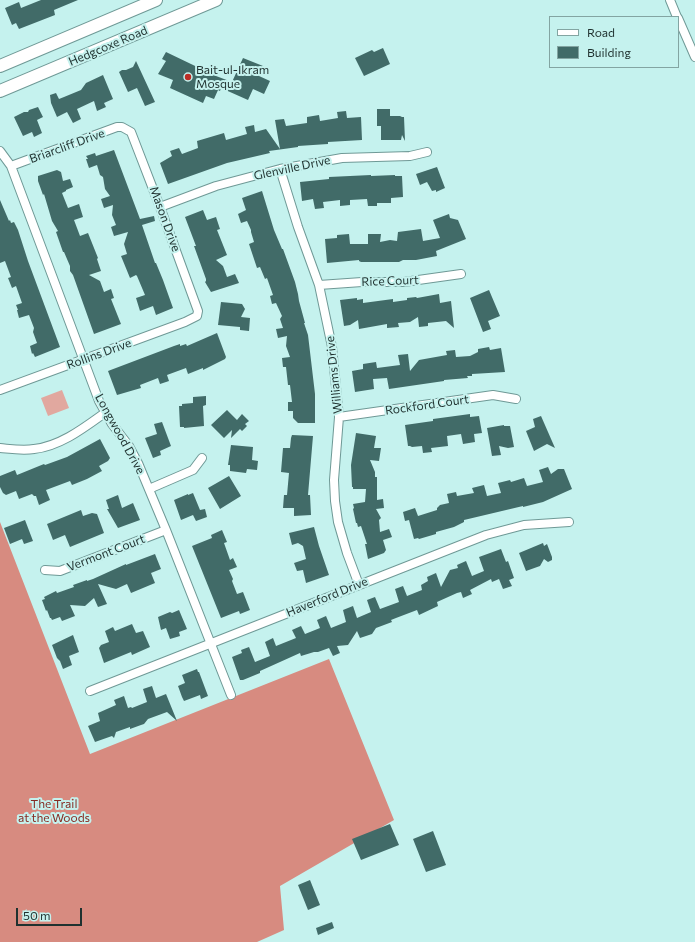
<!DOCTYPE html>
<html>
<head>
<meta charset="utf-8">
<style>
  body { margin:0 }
  #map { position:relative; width:695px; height:942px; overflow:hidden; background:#c5f2ee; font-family:Commissioner,sans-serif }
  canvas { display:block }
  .legend { position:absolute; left:549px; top:16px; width:130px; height:52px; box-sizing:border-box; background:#c5f2ee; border:1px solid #83a5a2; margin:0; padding:5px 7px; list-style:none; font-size:12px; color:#1f312f }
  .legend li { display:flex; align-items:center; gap:8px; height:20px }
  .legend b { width:20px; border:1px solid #83a5a2 }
  .scale { position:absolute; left:16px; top:908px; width:66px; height:18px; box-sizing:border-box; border:2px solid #1f312f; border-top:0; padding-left:5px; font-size:12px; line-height:14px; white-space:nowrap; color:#1f312f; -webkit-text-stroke:3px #c5f2ee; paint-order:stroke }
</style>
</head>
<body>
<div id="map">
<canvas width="695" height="942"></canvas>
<ul class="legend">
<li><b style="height:5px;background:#fff"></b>Road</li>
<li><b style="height:11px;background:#416b68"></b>Building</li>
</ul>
<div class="scale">50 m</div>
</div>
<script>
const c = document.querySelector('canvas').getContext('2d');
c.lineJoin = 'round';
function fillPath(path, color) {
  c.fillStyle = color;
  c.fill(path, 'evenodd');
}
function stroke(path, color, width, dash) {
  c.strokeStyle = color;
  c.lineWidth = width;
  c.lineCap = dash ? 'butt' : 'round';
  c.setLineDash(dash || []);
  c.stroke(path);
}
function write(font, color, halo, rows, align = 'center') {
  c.font = font + ' Commissioner,sans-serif';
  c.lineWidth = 4;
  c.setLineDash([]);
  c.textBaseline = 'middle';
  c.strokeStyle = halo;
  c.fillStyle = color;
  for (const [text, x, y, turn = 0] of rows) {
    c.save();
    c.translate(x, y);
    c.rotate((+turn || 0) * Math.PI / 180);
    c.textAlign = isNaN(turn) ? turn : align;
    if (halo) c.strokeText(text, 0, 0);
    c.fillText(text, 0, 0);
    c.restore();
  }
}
fillPath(new Path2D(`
  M62,390L69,408L48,416L41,398Z`), '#e1a89f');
fillPath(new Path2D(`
  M0,522L90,754L329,659L394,820L280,886L284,930L257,942H0Z`), '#d78b80');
fillPath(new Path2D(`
  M41,0H78L54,10L55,15L19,29L16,23L12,25L5,8L19,2L21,8Z
  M383,48L390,64L364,76L355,58L372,50L374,52Z
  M166,52L216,76L232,82L243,58L263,66L259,76L270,81L264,94L253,89L248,100L221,88L220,91L218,90L214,99L206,96L203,103L170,88L173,80L158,74L166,61L162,59Z
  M136,61L155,102L145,106L137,88L128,92L119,72L122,70H126L133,67Z
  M103,75L113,99L104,103L106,107L97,111L94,101L77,109L81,119L73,123L67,112L57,117L51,103L50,95L56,93L59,99L64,97L81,90L86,83Z
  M38,107L43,117L37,120L42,133L34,137L32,132L23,136L14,117L24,112H28L29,110Z
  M377,109H390V116H400L402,117H404L405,141L402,135L401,140H381V126H377Z
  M346,111L347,118L361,117L362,140L328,142V144L298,146V147L269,151L270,153L227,163L168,184L160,163L172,156L170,151L179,148L182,154L198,148L197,141L224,133L226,140L247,134L245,127L254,125L255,132L266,129L280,149L275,120L284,119L286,126L307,123V117L319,115L320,121L338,118L337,112Z
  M114,150L140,219L154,216L155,221L142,225L155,263H156L163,280L173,308L156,315L153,306L140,311L136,298L145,295L137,276L136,275L130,278L121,256L127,254L124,244L128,232L114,236L111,227L116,225L112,215L113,205L104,208L101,199L110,196L105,189L103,177L100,175L97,165L89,168L86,159H88L86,156L95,153L96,156Z
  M437,167L445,188L436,192V190L432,191L427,182L420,185L416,174Z
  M57,170L61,172L63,181L70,179L73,187L66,190V191L62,193L68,208L79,204L83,217L74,220L80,236L88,233L98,258L97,259L101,271L89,275L100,281L104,292L111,289L114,298L111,299L121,324L94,334L73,275L70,271V266L64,252H63L56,232L58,231L52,221L44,194L43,195L38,181V176Z
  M371,175V176L395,175V176H402L403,197L391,198V203H377V206H368L367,199L350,200V205L340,206V200L323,202L324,208L315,209L313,199L302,201L300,182L329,179V177Z
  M262,191L274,230L282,249H283L295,282L298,294L299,301L305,323H304L308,335L315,394V423H298L293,418V411H288V402H292L290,385H288L286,367H283L282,358L290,357L286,346L287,336L278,338L276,329L283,328L280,319L282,316L276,303L272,304L270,296L273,295L267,278L265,279L260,267L257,268L249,244L254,242L251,232V230L247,221L241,223L238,214L246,210L242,198Z
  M0,200L9,221L10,220L11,223L14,222L18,230L28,261L60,347L35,357L33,353L32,354L30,346L37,343L33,332L34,328L29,315L19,318L17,310H18L16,305L22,303L16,286L12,288L8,278L11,277L5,261L0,263Z
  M203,210L207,220L216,217L220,229L217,230L227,255L216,260L223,266L227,277L235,274L239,283L211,292L205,282L206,281V279L194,246H196L185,217Z
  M449,214L450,218L458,220L466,239L436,251L437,256L416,260H403L399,262H361L359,261V260L327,263L325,239L337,238V235L349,234L350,244H368V234H381L380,242L390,240L397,241L398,232L421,229L423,241L440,238L433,220Z
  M489,290L500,316L488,321L491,329L483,332L470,298Z
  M439,294L440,303L451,301L454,328L446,321L428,323V326L419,327L418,317L410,322L398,323L399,327L387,328V324L359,329L358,320L350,325L344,326L340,300L357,298V300L363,299V303L393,299V302L407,300V298L416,297L417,298Z
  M221,302L242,304L245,309L241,317L250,318L249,331L240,330V327L218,325Z
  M217,333L226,357L225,359L203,370V368L188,374L186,368L167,375L169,381L160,384L158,378L140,385L141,388L117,395L108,371L174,346L180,344V346L186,344L187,346Z
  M489,347L490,350L501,348L505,372L472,374V376H467L468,378L444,380V381L389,389L387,378L373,379L374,389L355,392L352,371L363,369V364L376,362L377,368L400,365L398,355L408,354L410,371L419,360L447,355L446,351L455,350L456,357L470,356L478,352V349Z
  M206,396V405L203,406L204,426L184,428V427H180L179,406H182V404L193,403V397Z
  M227,410L237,420L242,414L249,421L245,424L247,426L242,431L240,429L231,438L232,430L224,438L211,425Z
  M470,414V417L479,416L482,433L474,434L475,442L463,444L461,434L447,436L448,446L431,448L432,452L423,453L422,446L412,447L410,446H408L405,425L433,421V419Z
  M541,416L555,448L547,444L534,451L526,431L535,427L533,419Z
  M162,422L171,446L160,451L161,455L153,458L145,438L157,434L154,424Z
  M504,425V426H510L514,447L508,448L499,446L501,455L492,456L487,428Z
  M356,433L376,436L374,448H381L379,461L370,460L375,472V477H377V500L383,499L384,508L376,509L381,518L379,520L380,532L389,529L392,537L383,540L386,550L384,553L368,559L365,544H367L361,526L358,527L357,523H356L353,509L354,508L353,504L365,502L366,489H353V487H352L351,465Z
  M292,435L313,436L308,495H310L311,515L294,516V508H283L284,495H287L289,473L281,472L283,448H290L291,438Z
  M100,439L110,458L108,461L99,466L102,471L87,479L72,485L70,481L46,490L50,500L39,505L36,496H34L32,494L19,499L16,491L6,495L3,493L0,487V476L15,470L17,475L44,464L45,465L67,457Z
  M231,445L253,447L252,460L258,461L257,470L247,469L246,473L230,471V465H228Z
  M548,467L551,474L558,469H564L572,489L543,502L523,507V506L464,520V522L454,527L436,532V534L419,539L418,538L414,539L409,520L405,521L403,512L415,508L418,516L437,510V508L440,505L449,503L447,494L456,492L457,496L474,493L472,488L484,485L487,496L501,493L498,483L510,480L511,482L524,478L527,486L543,482L539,470Z
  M229,476L241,496L220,509L208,488Z
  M193,493L200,510L205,509L207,517L196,521L193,515L181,520L174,500L188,494V495Z
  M118,495L122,508L133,503L140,520L118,528L107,509H109L106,500Z
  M81,510L83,516L92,513L97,514L104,533L70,547L65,535L53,540L47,524Z
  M25,520L33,541L24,544L22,539L10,544L4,528Z
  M314,527L319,546L329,575L306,583L303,570L297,571L294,563L306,559L303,546L298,543L292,545L289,533Z
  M222,530L227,542L224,543L230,560L233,558L237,567L229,570L233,579L232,581L237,594L243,592L250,610L240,614L239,611L221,618L192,546L212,538L211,535Z
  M543,543L544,546L547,544L552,557V560L548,562L544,559L540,566L526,571L519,553Z
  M501,549L506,562L508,561L514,578L509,580L512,586L503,589L499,579L492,582L491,579L470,590L472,594L463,598L461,592L457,593L437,602L438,606L419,615L417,610L396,618L391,620L392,622L376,628L372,634L360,638L357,631L348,645L337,646L340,653L333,656L329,648L318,652H314L301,656L300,653L260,671V673L243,680H240L232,657L242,653L241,650L249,647L255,662L270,656L265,642L273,638L276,646L296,638L292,630L301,626L305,634L320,628L317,620L326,616L331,628L346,622L343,610L353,606L357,618L371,612L367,600L375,597L380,609L399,602L395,589L403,586L407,596L422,590L421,585L428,581L427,577L436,573L441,587L450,570L458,568L457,565L466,561L472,576L484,571L479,557Z
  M155,554L161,569L151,573L155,583L131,593L127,584L116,589L98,584L107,604L98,607L94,598L85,606L70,605L75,616L62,621L60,617L52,620L51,618H50L47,610L46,611L42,600L45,599L44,597L56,591L57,593L74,587L73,585L87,580V581L93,579L126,564V565Z
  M179,610L187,629L179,632L180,636L170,639L166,628L161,630L158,617L170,612L172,613Z
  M132,624L136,633L143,631L150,647L132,655L131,652L104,663L99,648L101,645L109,642L105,631L113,627L115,631Z
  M73,635L79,652L69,656L72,665L63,669L60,661L57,658L52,645Z
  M197,669L198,672H199L208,696L201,699L200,695L184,701L182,697L178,686L185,683L182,675Z
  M152,686L156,698L166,694L177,721L167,712L148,719L144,724L141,725L130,729V727L116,732L114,738L112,736L95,742L88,726L100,721L98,713L116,705L114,700L124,696L128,708L131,707L132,708L147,702L143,689Z
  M390,824L399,845L361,860L352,839Z
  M433,831L446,865L426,872L413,839Z
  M310,880L320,905L308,910L298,885Z
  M332,922L334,928L318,935L316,928Z`), '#416b68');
const minor = new Path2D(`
  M670,0L677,17
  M678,18L695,57
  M0,151L11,166L99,401L112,424L129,446L138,463L166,530L231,695
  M280,169L298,227L319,285L332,347L339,417L334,480L335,501L338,522L347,553L359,585
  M160,207L216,186L280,169L342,158L410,156L427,152
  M319,285L362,282H404L461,274
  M0,390L185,322L197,316L198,311L160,207L131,132L122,127H117L11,166
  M339,417L493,395L516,399
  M0,448C11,449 23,451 34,449C61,446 85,427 106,412
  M149,489L193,470L202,458
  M45,570L60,571L166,530
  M90,691L486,535L524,525L569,522`);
const secondary = new Path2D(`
  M0,66L156,0
  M0,91L216,0`);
stroke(minor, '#6f9996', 10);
stroke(secondary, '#6f9996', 14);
stroke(minor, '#fff', 8);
stroke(secondary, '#fff', 12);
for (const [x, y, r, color] of [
  [188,77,4,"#bb2d25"]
]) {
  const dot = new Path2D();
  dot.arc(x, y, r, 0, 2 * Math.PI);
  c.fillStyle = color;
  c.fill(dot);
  stroke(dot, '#c5f2ee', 1.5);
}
write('12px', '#1f312f', '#c5f2ee', [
  ["Hedgcoxe Road",108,46,-23],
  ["Briarcliff Drive",67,146,-20],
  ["Glenville Drive",292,168,-12],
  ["Mason Drive",165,219,70],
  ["Rice Court",390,281,-2],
  ["Rollins Drive",99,354,-20],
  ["Williams Drive",334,375,-96],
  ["Rockford Court",427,405,-8],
  ["Longwood Drive",120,434,61],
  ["Vermont Court",106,553,-21],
  ["Haverford Drive",327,597,-22]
]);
write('12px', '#1f312f', '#c5f2ee', [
  ["Bait-ul-Ikram",196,70],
  ["Mosque",196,84]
], 'left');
write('12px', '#862b23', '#c5f2ee', [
  ["The Trail",54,804],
  ["at the Woods",54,818]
]);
</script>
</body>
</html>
